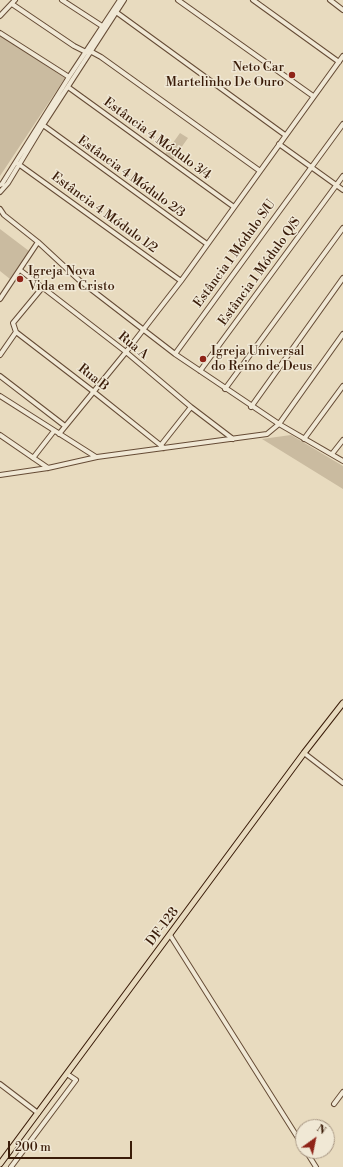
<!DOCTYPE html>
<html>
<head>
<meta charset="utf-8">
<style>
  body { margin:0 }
  #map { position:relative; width:343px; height:1167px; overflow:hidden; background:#e8dbbf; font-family:"Libre Bodoni",serif }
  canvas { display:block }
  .north { position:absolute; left:295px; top:1119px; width:40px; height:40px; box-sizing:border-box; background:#f0e8d5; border:1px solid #a79683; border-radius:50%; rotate:33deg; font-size:11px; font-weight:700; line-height:16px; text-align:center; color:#3a1c09 }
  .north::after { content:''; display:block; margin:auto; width:14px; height:18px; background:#8f2418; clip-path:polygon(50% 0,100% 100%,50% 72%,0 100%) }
  .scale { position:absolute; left:8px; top:1141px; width:124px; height:18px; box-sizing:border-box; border:2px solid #3a1c09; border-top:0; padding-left:5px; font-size:12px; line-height:14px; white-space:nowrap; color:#3a1c09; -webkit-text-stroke:3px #f0e8d5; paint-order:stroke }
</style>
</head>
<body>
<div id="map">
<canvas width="343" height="1167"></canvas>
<div class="north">N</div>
<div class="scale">200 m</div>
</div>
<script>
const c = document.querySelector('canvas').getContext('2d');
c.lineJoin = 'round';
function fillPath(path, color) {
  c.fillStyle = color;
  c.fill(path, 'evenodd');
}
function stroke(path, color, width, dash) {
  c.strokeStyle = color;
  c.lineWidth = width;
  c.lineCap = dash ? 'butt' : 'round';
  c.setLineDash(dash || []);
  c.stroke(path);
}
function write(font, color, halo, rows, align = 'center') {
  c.font = font + ' "Libre Bodoni",serif';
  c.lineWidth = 3;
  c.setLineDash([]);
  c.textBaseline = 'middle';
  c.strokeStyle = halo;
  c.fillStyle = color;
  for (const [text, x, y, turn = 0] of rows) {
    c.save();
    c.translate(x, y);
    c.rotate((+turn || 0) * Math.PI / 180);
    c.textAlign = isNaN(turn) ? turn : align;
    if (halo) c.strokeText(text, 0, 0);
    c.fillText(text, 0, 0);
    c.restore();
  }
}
fillPath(new Path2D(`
  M0,35L65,78L0,176Z
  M180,133L188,138L173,159L165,154Z
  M0,229L29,251L10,279L0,271Z
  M291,435L343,466V489L262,439Z`), '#cabba0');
const minor = new Path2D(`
  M62,0L102,26
  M178,0L313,96
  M253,0L339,62
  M330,0L343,10
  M12,4L74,46L86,52L90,51L101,57L260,171
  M116,12L285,135
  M0,16L15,0
  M0,33L69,77
  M68,87L234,207
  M43,125L207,244
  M279,144L343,190
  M17,163L181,281
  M0,185L2,184L69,77L120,0
  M0,192L8,183L43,125L124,0
  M0,209L4,215L38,242L79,280L175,354L279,424L343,461
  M20,270L126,352L191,407L233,439
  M42,288L13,323L16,332L94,392L164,448
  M0,299L38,242
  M175,354L343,124
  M0,355L16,332
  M200,371L343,176
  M0,376L65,426
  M225,389L343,228
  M0,396L96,457
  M251,407L343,278
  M59,434L126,352L181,281L343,56
  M0,435L48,468
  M304,439L343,386
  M161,445L191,407
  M332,454L343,440
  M33,458L54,431
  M0,475L48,468L97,457L267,434L279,424L343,334
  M304,753L343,783
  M170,935L303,1146
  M0,1084L38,1113
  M334,1104L343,1092
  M306,1151L316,1167
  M11,1167L76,1080L67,1074`);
const major = new Path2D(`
  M0,1164L304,753L343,703`);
stroke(minor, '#664c36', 6);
stroke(major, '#3a1c09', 7);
stroke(minor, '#f0e8d5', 4);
stroke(major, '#e8dbbf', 5);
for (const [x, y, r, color] of [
  [292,75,4,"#8f2418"],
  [20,279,4,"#8f2418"],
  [203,359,4,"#8f2418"]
]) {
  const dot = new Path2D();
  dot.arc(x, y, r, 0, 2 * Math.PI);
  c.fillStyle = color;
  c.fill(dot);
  stroke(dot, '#f0e8d5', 1.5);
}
write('13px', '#3a1c09', '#f0e8d5', [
  ["Neto Car",284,68,"right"],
  ["Martelinho De Ouro",284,83,"right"],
  ["Igreja Nova",28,272],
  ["Vida em Cristo",28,287],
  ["Igreja Universal",211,352],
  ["do Reino de Deus",211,367]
], 'left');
write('13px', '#3a1c09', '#f0e8d5', [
  ["Estância 4 Módulo 3/4",157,139,36],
  ["Estância 4 Módulo 2/3",131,177,36],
  ["Estância 4 Módulo 1/2",104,213,36],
  ["Estância 1 Módulo S/U",235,254,-54],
  ["Estância 1 Módulo Q/S",260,272,-54],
  ["Rua A",133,346,39],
  ["Rua B",93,378,38],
  ["DF-128",163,927,-53]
]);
</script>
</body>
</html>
